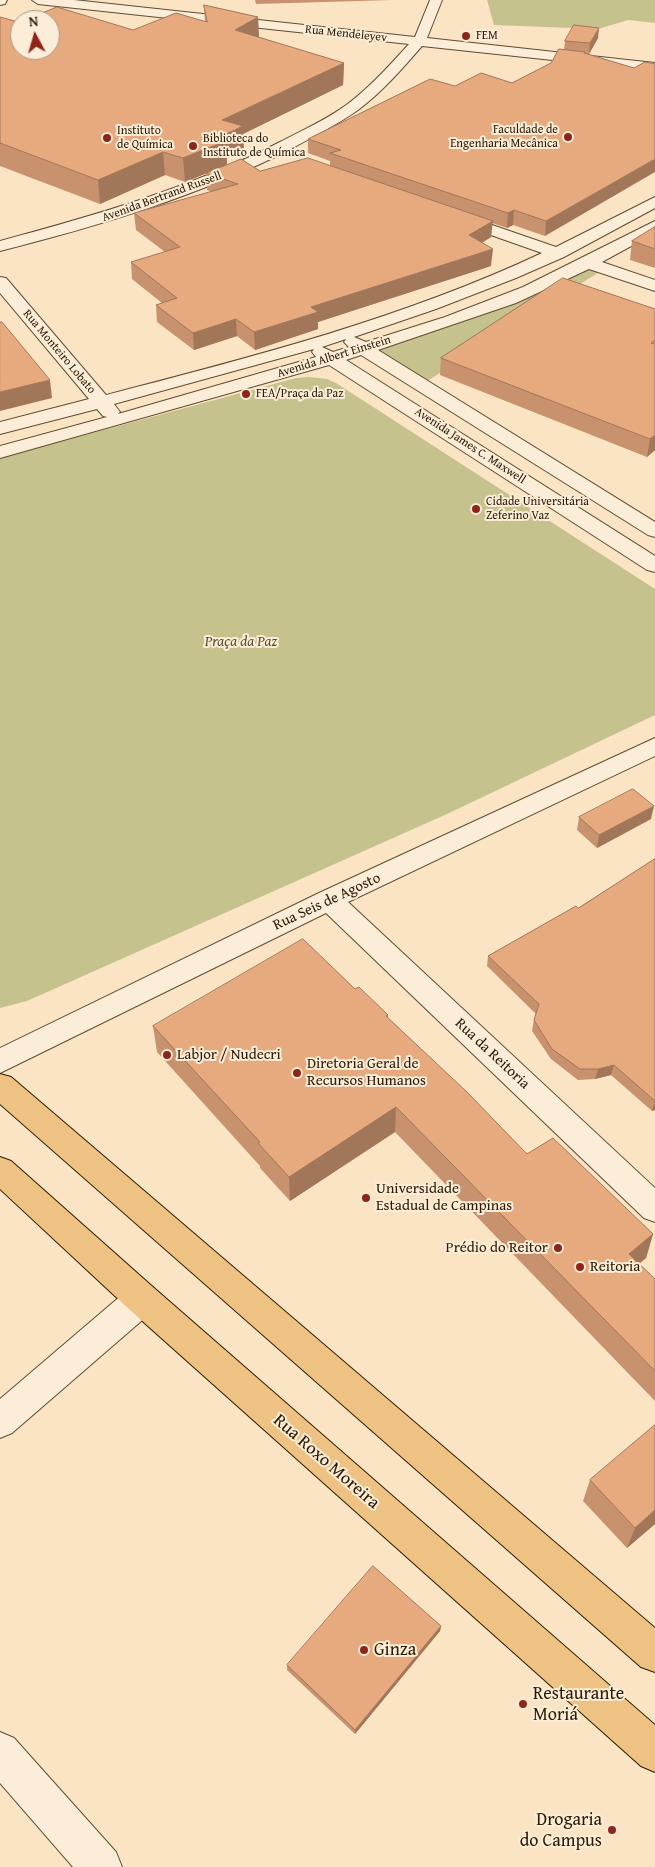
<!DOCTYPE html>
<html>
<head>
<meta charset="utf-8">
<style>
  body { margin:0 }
  #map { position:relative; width:655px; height:1867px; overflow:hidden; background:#fbe4c3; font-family:"Gentium Book Plus",serif }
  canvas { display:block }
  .north { position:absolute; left:10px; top:10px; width:50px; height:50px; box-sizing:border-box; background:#fcedd8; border:1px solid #a99982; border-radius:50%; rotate:354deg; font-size:14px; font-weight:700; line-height:20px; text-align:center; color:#2c1a02 }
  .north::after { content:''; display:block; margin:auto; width:18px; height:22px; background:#8f2418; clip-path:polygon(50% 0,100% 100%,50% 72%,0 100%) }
</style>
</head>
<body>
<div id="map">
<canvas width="655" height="1867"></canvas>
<div class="north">N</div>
</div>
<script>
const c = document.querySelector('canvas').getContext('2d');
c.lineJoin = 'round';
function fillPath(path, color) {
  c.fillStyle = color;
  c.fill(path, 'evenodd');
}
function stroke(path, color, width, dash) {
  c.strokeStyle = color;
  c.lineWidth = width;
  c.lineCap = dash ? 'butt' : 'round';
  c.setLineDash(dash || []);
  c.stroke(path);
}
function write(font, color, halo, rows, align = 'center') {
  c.font = font + ' "Gentium Book Plus",serif';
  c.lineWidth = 4;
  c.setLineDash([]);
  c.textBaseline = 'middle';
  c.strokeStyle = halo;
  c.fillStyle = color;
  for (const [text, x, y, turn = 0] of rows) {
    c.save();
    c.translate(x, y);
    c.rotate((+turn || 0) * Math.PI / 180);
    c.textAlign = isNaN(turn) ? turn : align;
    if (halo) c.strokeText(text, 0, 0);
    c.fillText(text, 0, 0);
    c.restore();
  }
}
fillPath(new Path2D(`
  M487,0H655V23L628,20L598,29L494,25Z
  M588,263L604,269L421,385L363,348Z
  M309,377L327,379L336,383L655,589V715L447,814L27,1001L0,1008V458L296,378Z`), '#c6c28e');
const minor = new Path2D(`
  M0,0H7L5,4L0,5Z
  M32,0H74L415,37L430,0H442L427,38L655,63V71L422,46C403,68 382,92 358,110C337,125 312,137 289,150C198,196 99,226 0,251V241C96,215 191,188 280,142C303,130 328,119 349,103C371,86 390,65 409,44L38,4Z
  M655,197V208L564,257L516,278L436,309L354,337L366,342L445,317L523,287L655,221V233L602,262L655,280V291L589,269L516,303L378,350L655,522V537L648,535L361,355L346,360L655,556V572L647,570L329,365L0,458V446L107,417L103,416L97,409L0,434V422L89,399L0,293V277L6,278L106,395C253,357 404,318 542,253L451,221L449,218L451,215H463L556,247ZM346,339L344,342L349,347L333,352L322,347ZM314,349L312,352L316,357L118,414L120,412L114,404Z
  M655,738V756L348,902L655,1188V1222L644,1218L326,913L0,1073V1048L319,893Z
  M142,1284L154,1288L159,1299L154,1310L12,1433L0,1438V1399L130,1288Z
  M0,1732L14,1738L116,1852L122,1867H73L0,1783Z`);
const major = new Path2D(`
  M0,1074L11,1077L655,1628V1672L641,1667L0,1104Z
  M0,1157L11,1161L154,1288L655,1725V1772L641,1766L130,1310L0,1189Z`);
stroke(minor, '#604c32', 2);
stroke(major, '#2c1a02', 2);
fillPath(minor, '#fcedd8');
fillPath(major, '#eec282');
fillPath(new Path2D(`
  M255,0H392L256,4Z
  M204,5L258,17L259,38L344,63L343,85L243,134L244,149L227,158V165L185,182L165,175L100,204L0,166V17L18,22L133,30L205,22Z
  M598,38L589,54H585L545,236L513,225L507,228L492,223L491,237L482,243L491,266L318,322V329L255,350L237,336L194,350L157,322L156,305L162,303L132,279L131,262L165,252L136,230L134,213L213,192L207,190L206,173L260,171L330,165V161L308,153V139L455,86L512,83L551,63L564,50L565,41Z
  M655,227V268L630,260L632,241Z
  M655,309V450L647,457L440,375L441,358Z
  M579,817L651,819L597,848L577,830Z
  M655,859V1110L652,1111L611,1075L595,1079L578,1080L551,1059L532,1031L534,1020L536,1014L487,966L488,956L578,908Z
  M355,989L388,1015V1018L527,1154L653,1234L646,1258L639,1264L655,1279V1401L395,1132L290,1201L260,1168V1166L157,1052L153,1026Z
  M655,1425V1524L627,1548L583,1501L590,1480Z
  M441,1626L440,1631L355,1734L287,1670V1665Z`), '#c7926d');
fillPath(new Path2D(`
  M258,17L259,39L235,30Z
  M599,28L598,38L589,54L590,43Z
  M344,63L343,85L243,134L244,149L227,158V165L185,182L183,158L222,120Z
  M163,152L165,175L100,204L98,180Z
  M655,159V172L545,236L546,221Z
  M514,210L513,225L507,228L508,213Z
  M493,221L491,237L468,251L469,235Z
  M493,249L491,266L318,322V329L255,350L254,332L311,307Z
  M236,319L237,336L194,350L193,333Z
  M50,380L52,398L0,411V392Z
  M655,435V450L647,457L650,439Z
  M654,806L651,819L597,848L599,835Z
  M614,1065L611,1075L595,1079L598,1069Z
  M655,1101V1110L652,1111Z
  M396,1107L395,1132L290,1201L289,1177Z
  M653,1234L646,1258L622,1277L629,1254Z
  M655,1510V1524L627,1548L635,1528Z
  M441,1626L440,1631L355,1734V1730Z`), '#a27759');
const building = new Path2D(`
  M204,5L258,17L235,30L344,63L222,120L243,126L220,137L226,141L183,158L163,152L98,180L0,143V17L18,22L20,21V50H50V20H24L57,7L133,30L176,13L207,22Z
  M574,25L599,28L590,43L565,41Z
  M559,49L585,52L584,53L634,68L645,62L655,64V159L546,221L514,210L508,213L330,153L341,150L308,139L430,79L455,86L481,73L512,83L551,63Z
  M308,158L493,221L469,235L493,249L311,307L318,312L254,332L236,319L193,333L156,305L177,298L131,262L180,247L134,213L238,184L206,173L241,159L260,171Z
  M655,227V249L632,241Z
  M563,278L655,309V340L651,343L655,344V435L650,439L441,358Z
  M0,322H2L50,380L0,392Z
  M633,789L654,806L599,835L579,817Z
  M655,859V1101L614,1065L598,1069H580L552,1049L534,1020L539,1004L488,956L576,906L578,908Z
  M303,939L355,989L359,987L388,1015L386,1016L467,1092L527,1154L553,1138L653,1234L629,1254L655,1279V1371L396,1107L289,1177L258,1143L260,1142L153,1026Z
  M655,1425V1510L635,1528L590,1480Z
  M373,1566L441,1626L355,1730L287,1665Z`);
fillPath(building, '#e7aa7f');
stroke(building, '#a27759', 1);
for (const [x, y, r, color] of [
  [466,36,5,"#8f2418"],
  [568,137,5,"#8f2418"],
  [107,138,5,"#8f2418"],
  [193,146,5,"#8f2418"],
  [246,394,5,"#8f2418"],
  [476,509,5,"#8f2418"],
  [167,1055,5,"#8f2418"],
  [297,1073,5,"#8f2418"],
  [366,1198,5,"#8f2418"],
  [558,1248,5,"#8f2418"],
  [580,1267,5,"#8f2418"],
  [364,1650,5,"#8f2418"],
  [523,1704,5,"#8f2418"],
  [612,1830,5,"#8f2418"]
]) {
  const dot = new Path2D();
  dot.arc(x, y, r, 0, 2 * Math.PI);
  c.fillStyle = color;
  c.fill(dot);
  stroke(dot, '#fcedd8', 2);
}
write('12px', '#2c1a02', '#fcedd8', [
  ["Rua Mendeleyev",346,34,6],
  ["Avenida Bertrand Russell",162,197,-20],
  ["Rua Monteiro Lobato",59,352,50],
  ["Avenida Albert Einstein",334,357,-17],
  ["Avenida James C. Maxwell",470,446,33]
]);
write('12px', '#2c1a02', '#fcedd8', [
  ["FEM",476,36],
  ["Faculdade de",558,130,"right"],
  ["Engenharia Mecânica",558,144,"right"],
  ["Instituto",117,131],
  ["de Química",117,145],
  ["Biblioteca do",203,139],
  ["Instituto de Química",203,153],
  ["FEA/Praça da Paz",256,394],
  ["Cidade Universitária",486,502],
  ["Zeferino Vaz",486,516]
], 'left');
write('italic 15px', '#5a4c2c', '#fcedd8', [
  ["Praça da Paz",241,642]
]);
write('15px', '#2c1a02', '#fcedd8', [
  ["Rua Seis de Agosto",327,902,-25],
  ["Rua da Reitoria",492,1054,43]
]);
write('15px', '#2c1a02', '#fcedd8', [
  ["Labjor / Nudecri",177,1055],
  ["Diretoria Geral de",307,1064],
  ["Recursos Humanos",307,1081],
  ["Universidade",376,1189],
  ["Estadual de Campinas",376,1206],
  ["Prédio do Reitor",548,1248,"right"],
  ["Reitoria",590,1267]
], 'left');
write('18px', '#2c1a02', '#fcedd8', [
  ["Rua Roxo Moreira",326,1462,41]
]);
write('18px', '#2c1a02', '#fcedd8', [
  ["Ginza",374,1650],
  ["Restaurante",533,1694],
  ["Moriá",533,1715],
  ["Drogaria",602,1820,"right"],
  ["do Campus",602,1841,"right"]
], 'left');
</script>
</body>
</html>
